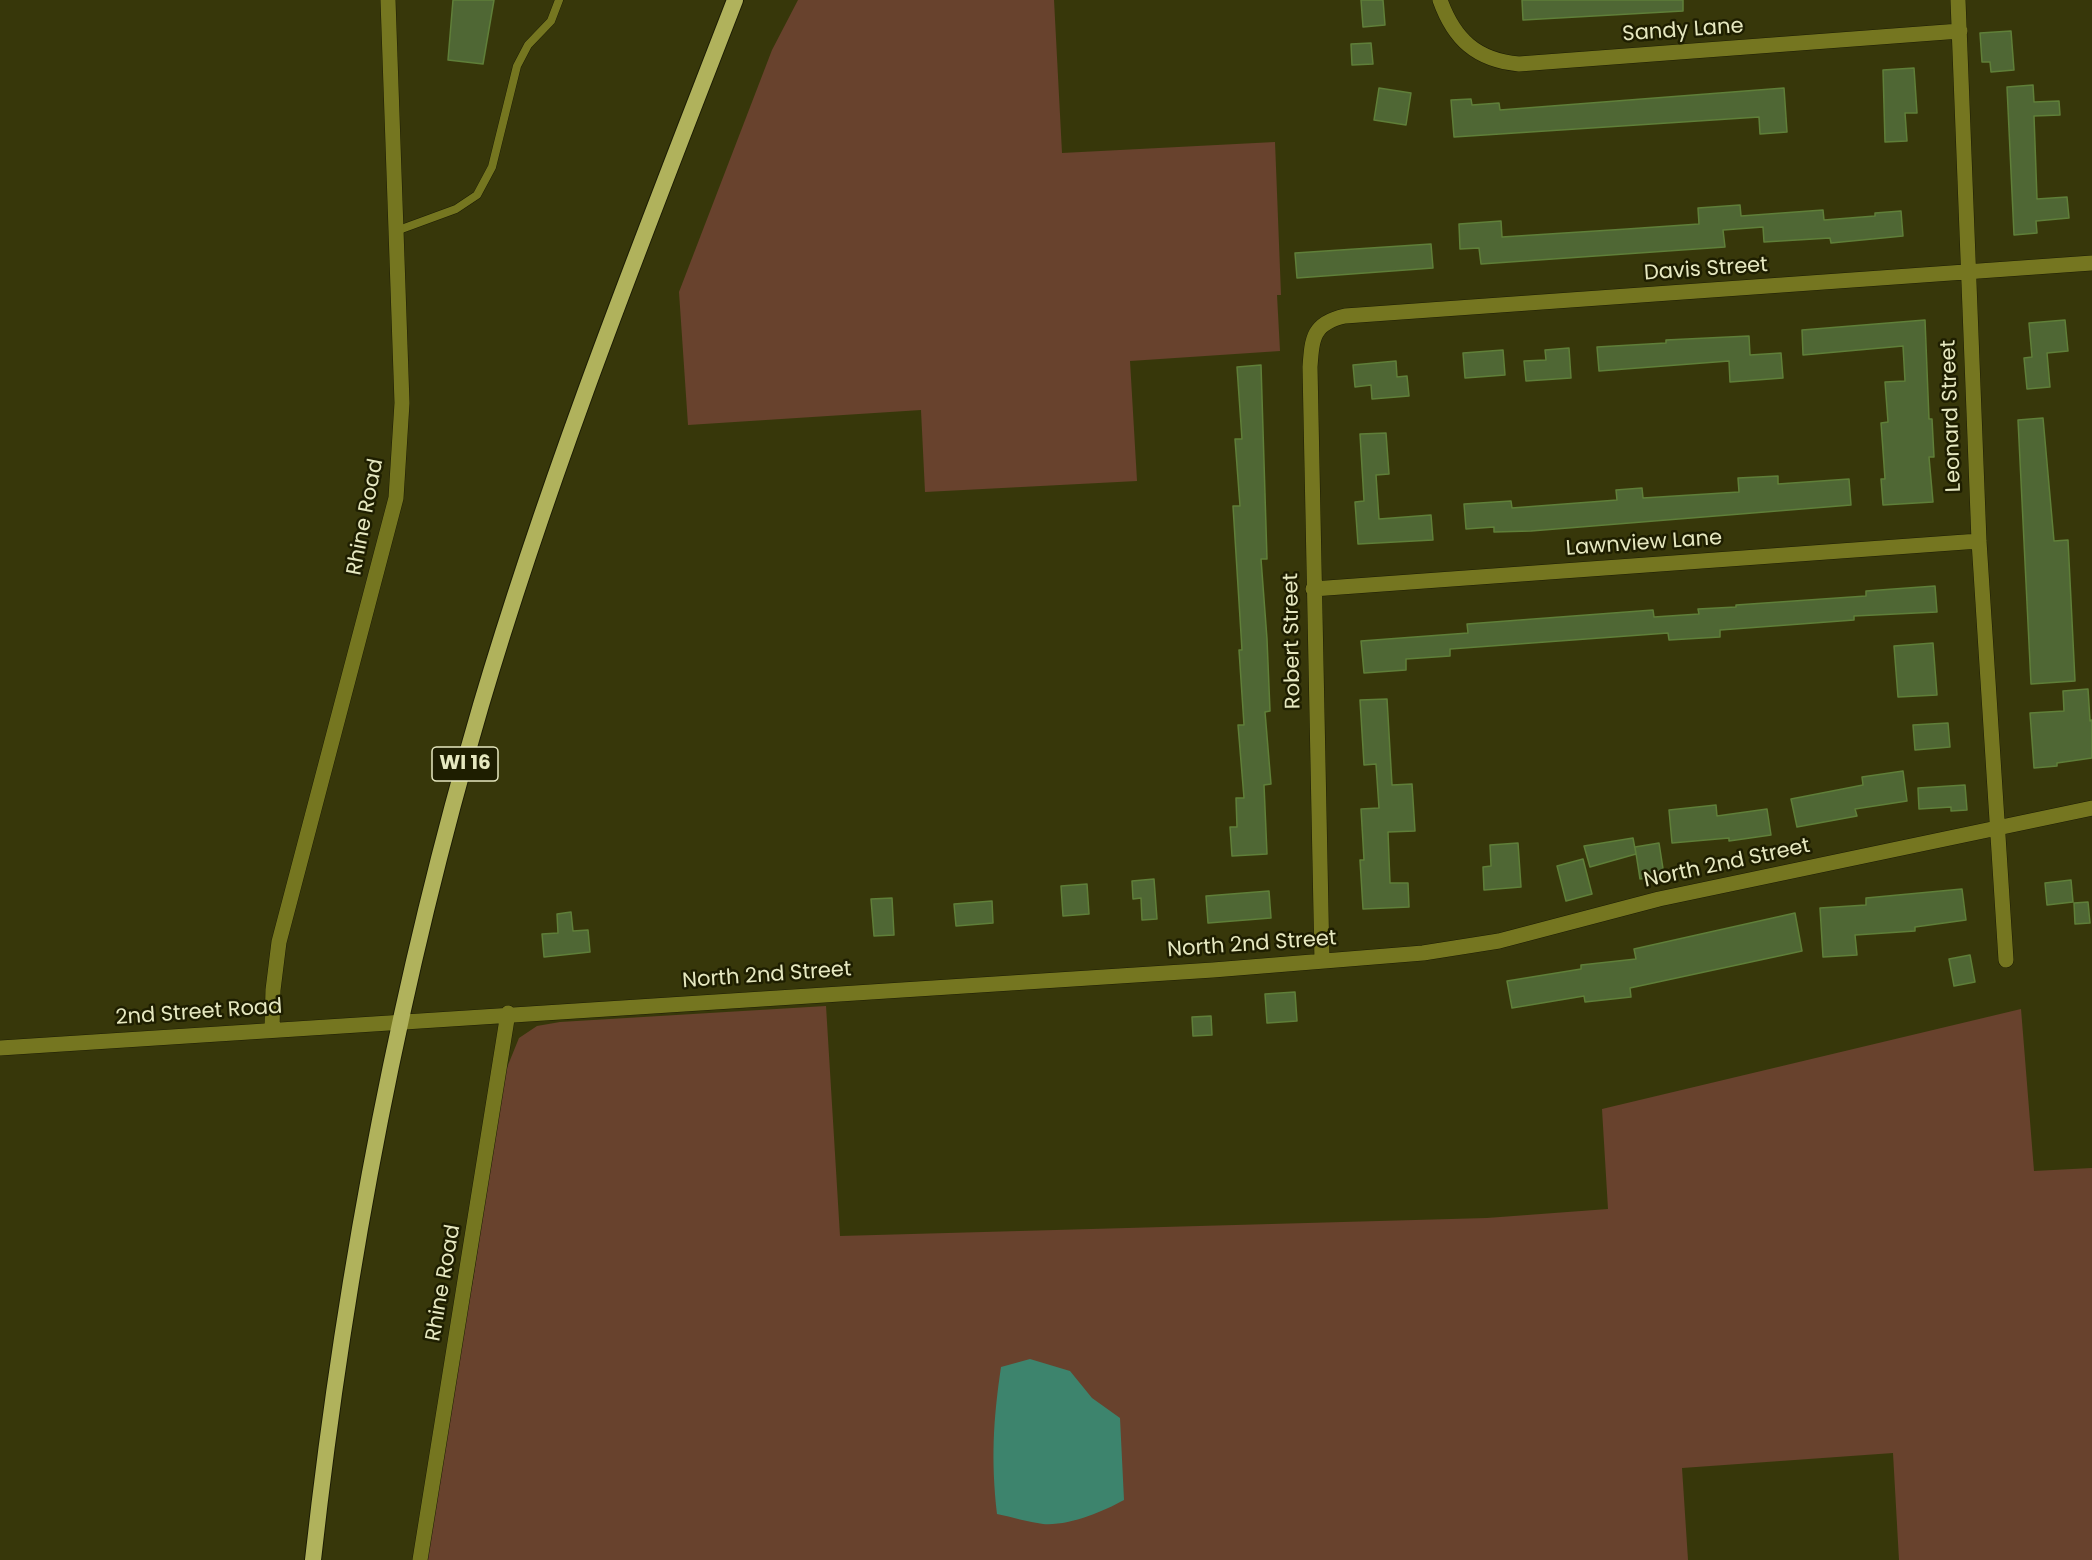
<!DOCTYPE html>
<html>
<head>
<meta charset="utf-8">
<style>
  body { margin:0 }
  canvas { display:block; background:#37370a }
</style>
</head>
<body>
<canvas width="2092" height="1560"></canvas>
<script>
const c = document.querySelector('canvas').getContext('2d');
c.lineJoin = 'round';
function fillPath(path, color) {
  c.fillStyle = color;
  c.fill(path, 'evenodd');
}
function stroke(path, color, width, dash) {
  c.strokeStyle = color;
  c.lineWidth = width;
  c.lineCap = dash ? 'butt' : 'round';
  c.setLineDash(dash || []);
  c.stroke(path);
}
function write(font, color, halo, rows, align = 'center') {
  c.font = font + ' Poppins,sans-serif';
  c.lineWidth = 5;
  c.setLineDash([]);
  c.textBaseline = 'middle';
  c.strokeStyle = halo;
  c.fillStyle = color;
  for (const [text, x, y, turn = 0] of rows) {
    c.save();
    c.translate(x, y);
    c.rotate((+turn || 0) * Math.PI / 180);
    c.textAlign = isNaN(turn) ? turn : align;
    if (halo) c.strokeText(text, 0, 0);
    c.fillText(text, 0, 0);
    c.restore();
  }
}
fillPath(new Path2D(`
  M798,0H1054L1062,153L1275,142L1281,295H1277L1280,351L1130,361L1137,481L925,492L921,410L688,425L679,292L772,50Z
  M826,1006L840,1236L1487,1218L1608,1209L1602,1109L2021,1009L2034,1171L2092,1168V1560H1899L1893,1453L1682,1468L1688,1560H426L445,1427L473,1280L504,1075L519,1038L537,1026L560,1022Z`), '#68422d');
fillPath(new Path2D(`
  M1030,1359L1070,1371L1092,1398L1120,1418L1124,1500C1102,1512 1069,1526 1043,1524C1028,1522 1012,1517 997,1514C991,1460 993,1421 1001,1367Z`), '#3d846d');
const building = new Path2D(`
  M453,0H494L483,64L448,60Z
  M1361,0H1383L1385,25L1363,27Z
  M1522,0H1683V11L1523,20Z
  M2011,31L2014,70L1991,72L1990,62H1982L1980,33Z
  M1371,43L1373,64L1352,65L1351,44Z
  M1914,68L1917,113H1905L1907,141L1885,142L1883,70Z
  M2033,85L2034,102L2059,101L2060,115L2034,116L2037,199L2067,197L2069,218L2036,221L2037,233L2014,235L2007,87Z
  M1379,88L1411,93L1406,125L1374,120Z
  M1784,88L1787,132L1760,134L1759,117L1454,137L1451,100L1471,99L1472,105L1499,103L1500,110Z
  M1740,205L1741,216L1823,210L1824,220L1875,216V213L1901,211L1903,236L1831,243L1830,238L1764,242L1763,227L1723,230L1725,247L1481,264L1479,248L1460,249L1459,224L1501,221L1502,237L1627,229L1699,224L1698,208Z
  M1431,244L1433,268L1297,278L1295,253Z
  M1925,320L1929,419H1932L1934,457H1929L1933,502L1883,505L1881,479H1885L1881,423L1888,422L1885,382L1905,381L1903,346L1803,355L1802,330Z
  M2065,320L2068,351L2047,353L2050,387L2027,389L2024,358L2032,357L2029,323Z
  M1749,336L1750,355L1781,353L1783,378L1730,382L1729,361L1599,371L1597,347L1666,343V340Z
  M1569,348L1571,378L1526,381L1524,361L1546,360L1545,350Z
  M1503,350L1505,375L1465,378L1463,353Z
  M1396,361L1397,377L1407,376L1409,396L1372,399L1371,385L1355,387L1353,365Z
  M1261,365L1267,559H1261L1267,639L1270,711L1265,712L1271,784L1264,785L1267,854L1232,856L1230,827H1237L1236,798H1244L1238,725H1244L1239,650H1242L1233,506H1240L1235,439H1242L1237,367Z
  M2043,418L2054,541L2068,540L2075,681L2031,684L2018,420Z
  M1386,433L1389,474L1376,475L1379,519L1431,515L1433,540L1358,544L1355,502L1364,501L1360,434Z
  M1778,476V484L1849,479L1851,505L1531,531L1494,532V527L1466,529L1464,504L1511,501L1512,508L1604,501L1617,500L1616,490L1642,488L1643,498L1739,492L1738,478Z
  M1935,586L1937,612L1854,616V620L1720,630V637L1669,640L1668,633L1450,649V656L1406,659V670L1364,673L1361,641L1468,633L1467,624L1653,610L1654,617L1699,614L1698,609L1736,607V605L1866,596V591Z
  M1933,643L1937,695L1898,697L1894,646Z
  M2088,689L2090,721L2092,720V758L2057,763V766L2034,768L2030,713L2064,711L2063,691Z
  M1387,699L1392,785L1412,784L1415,831L1388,832L1390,883H1408L1409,907L1363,909L1360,860H1364L1361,809L1379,808L1376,764L1364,765L1360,700Z
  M1948,723L1950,747L1915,750L1913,725Z
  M1903,771L1907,801L1855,809L1857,816L1797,827L1791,799L1863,785L1862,777Z
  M1965,785L1967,810L1951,811V807L1919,809L1918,788Z
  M1716,805L1717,816L1767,809L1771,835L1729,841V838L1672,843L1669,810Z
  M1633,838L1636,854L1590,867L1584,846Z
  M1518,843L1521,887L1484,890L1483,867L1491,866L1490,845Z
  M1659,843L1664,875L1640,879L1635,847Z
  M1583,859L1592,894L1566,901L1557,866Z
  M1154,879L1157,919L1142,920L1141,898L1133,899L1132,881Z
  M2071,880L2073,902L2047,905L2045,883Z
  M1087,884L1089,914L1063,916L1061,886Z
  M1962,889L1966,920L1915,927V931L1855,935L1857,955L1823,957L1820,908L1866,905V898Z
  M1269,891L1271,918L1208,923L1206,896Z
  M892,898L894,935L874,936L871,899Z
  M992,901L993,923L956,926L954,904Z
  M2088,902L2090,923L2075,924L2074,903Z
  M571,912L573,931L588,930L590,952L544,957L542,934L558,933L557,914Z
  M1795,913L1802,951L1630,988L1631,997L1585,1002L1584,996L1512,1008L1507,981L1581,969V965L1636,959L1634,949Z
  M1970,955L1975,982L1954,986L1949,959Z
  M1295,992L1297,1021L1267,1023L1265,994Z
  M1211,1016L1212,1035L1193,1036L1192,1017Z`);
fillPath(building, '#4f6734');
stroke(building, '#5f7f39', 1.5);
const service = new Path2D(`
  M396,231L456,209L477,195L492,167L517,66L528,45L551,21L559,0`);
const minor = new Path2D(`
  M1440,0C1454,39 1476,60 1519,64L1960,31
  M1958,0L1979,541L2006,960
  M1313,589L1979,541
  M1322,961L1310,367C1312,338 1313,323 1345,316L2092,263
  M272,1029L273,990L279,942L396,498L402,403L388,0
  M0,1048L1213,970L1423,953L1499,941L1659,899L2092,808
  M420,1560L508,1013`);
const trunk = new Path2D(`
  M313,1560C345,1271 399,985 481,705C552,465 645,233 735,0`);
stroke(service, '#1d1d04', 9);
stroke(minor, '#1d1d04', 16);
stroke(trunk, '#1d1d04', 18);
stroke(service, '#757620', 8);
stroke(minor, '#757620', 15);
stroke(trunk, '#b0b25c', 16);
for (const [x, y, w] of [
  [465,764,66]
]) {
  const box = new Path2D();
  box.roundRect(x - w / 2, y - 17, w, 34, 4.5);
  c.fillStyle = '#1e1e00';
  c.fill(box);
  stroke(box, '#e6e8c0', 1.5);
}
write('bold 20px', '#e6e8c0', null, [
  ["WI 16",465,764]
]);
write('21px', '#e6e8c0', '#1e1e00', [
  ["Sandy Lane",1683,31,-4],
  ["Davis Street",1706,270,-4],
  ["Leonard Street",1952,416,-92],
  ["Rhine Road",366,517,-79],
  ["Lawnview Lane",1644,544,-4],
  ["Robert Street",1293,641,-91],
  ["North 2nd Street",1727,864,-12],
  ["North 2nd Street",1252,945,-4],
  ["North 2nd Street",767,976,-4],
  ["2nd Street Road",199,1013,-4],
  ["Rhine Road",444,1283,-80]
]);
</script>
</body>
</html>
